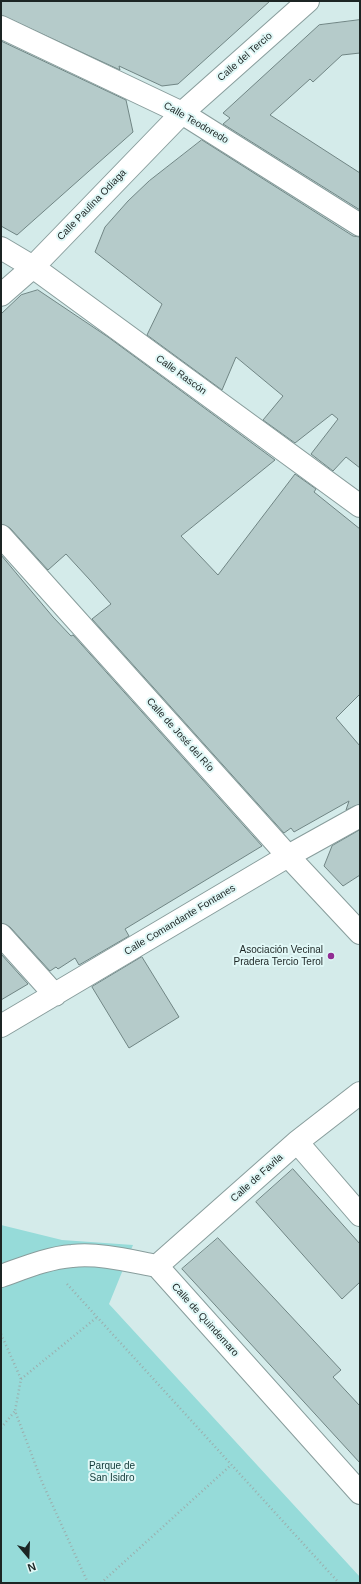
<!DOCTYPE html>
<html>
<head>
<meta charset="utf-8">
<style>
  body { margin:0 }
  #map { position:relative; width:361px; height:1584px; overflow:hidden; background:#d4ebea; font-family:Helvetica,sans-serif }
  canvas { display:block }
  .frame { position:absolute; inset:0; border:2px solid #1c2524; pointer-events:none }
  .north { position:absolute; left:8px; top:1536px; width:40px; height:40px; -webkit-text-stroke:3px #e1f8f7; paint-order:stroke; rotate:161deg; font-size:11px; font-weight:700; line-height:16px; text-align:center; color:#1c2524 }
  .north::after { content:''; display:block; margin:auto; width:14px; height:18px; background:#1c2524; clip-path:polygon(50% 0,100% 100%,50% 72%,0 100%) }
</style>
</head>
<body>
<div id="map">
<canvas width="361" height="1584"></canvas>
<div class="frame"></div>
<div class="north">N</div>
</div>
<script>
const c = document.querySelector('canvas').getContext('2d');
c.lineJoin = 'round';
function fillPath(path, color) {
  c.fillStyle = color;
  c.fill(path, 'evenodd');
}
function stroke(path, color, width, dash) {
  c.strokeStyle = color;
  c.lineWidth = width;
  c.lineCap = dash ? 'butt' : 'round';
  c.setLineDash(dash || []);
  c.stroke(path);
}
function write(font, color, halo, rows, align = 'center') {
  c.font = font + ' Helvetica,sans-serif';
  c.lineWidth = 4;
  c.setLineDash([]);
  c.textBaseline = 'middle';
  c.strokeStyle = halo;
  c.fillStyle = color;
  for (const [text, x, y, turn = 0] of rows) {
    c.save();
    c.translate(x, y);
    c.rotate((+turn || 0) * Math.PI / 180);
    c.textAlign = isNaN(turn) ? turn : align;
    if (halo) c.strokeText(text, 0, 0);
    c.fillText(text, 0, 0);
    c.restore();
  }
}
fillPath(new Path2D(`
  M1,1225L62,1240L133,1245L109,1304L360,1577V1583H1Z`), '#96dbd9');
const building = new Path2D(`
  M1,1H270L178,84L162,86L119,66L120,70L1,15Z
  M360,20V53L342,55L313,82L310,79L270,115L360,173V210L223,124L230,118L223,113L319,25Z
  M1,41L126,100L133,132L17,235L1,226Z
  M202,140L353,236L360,237V468L346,457L333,471L311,454L338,419L332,414L295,443L263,420L283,396L236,357L222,390L147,335L162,304L95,252L105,227L128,201L149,181Z
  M38,290L108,337L275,460L181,536L218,575L295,474L316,489L314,492L360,529V694L336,718L360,746V804L346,810L349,801L294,832L291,828L284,833L92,619L111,604L89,579L66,554L48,570L10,528L1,524V314L21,295Z
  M1,555L53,617L71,636L73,635L262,846L125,929L129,936L79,965L75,958L58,969L56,967L50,971L10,927L1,923Z
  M360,830V875L343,886L324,866L332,846Z
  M1,954L28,984L1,1000Z
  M142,957L179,1017L129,1048L92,987Z
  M293,1169L360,1244V1282L342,1299L256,1202Z
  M218,1238L341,1370L333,1377L360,1406V1463L182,1269Z`);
fillPath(building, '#b5cbca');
stroke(building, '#708584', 1);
const street = new Path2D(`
  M1,27L182,113L360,225
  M1,248L33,267L360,506
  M1,295L33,267L182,113L308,1
  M1,536L288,856L360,933
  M1,935L55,995
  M1,1026L288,856L360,816
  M297,1142L360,1215
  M157,1266L297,1142L360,1093
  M1,1276C24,1268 47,1258 72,1256C100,1253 130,1261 157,1266L360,1493`);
stroke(street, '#889d9c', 24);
stroke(new Path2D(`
  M67,1284L339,1583
  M1,1334L21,1379L15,1411L42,1482L88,1583
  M21,1379L96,1318
  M1,1428L15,1411
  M101,1583L231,1465`), '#9baead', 2.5, [1, 3]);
stroke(street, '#fff', 22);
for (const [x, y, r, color] of [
  [331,956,4,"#912d93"]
]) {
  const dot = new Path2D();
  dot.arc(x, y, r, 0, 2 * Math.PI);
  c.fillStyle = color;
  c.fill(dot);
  stroke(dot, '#e1f8f7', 1.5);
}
write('10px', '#1c2524', '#e1f8f7', [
  ["Calle del Tercio",245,57,-41],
  ["Calle Teodoredo",196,123,30],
  ["Calle Paulina Odiaga",92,205,-46],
  ["Calle Rascón",181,375,36],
  ["Calle de José del Río",180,735,48],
  ["Calle Comandante Fontanes",180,920,-31],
  ["Calle de Favila",257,1178,-42],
  ["Calle de Quindemaro",205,1320,48]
]);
write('10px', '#1c2524', '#e1f8f7', [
  ["Asociación Vecinal",323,950],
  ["Pradera Tercio Terol",323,962]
], 'right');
write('10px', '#123938', '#e1f8f7', [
  ["Parque de",112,1466],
  ["San Isidro",112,1478]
]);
</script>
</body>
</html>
